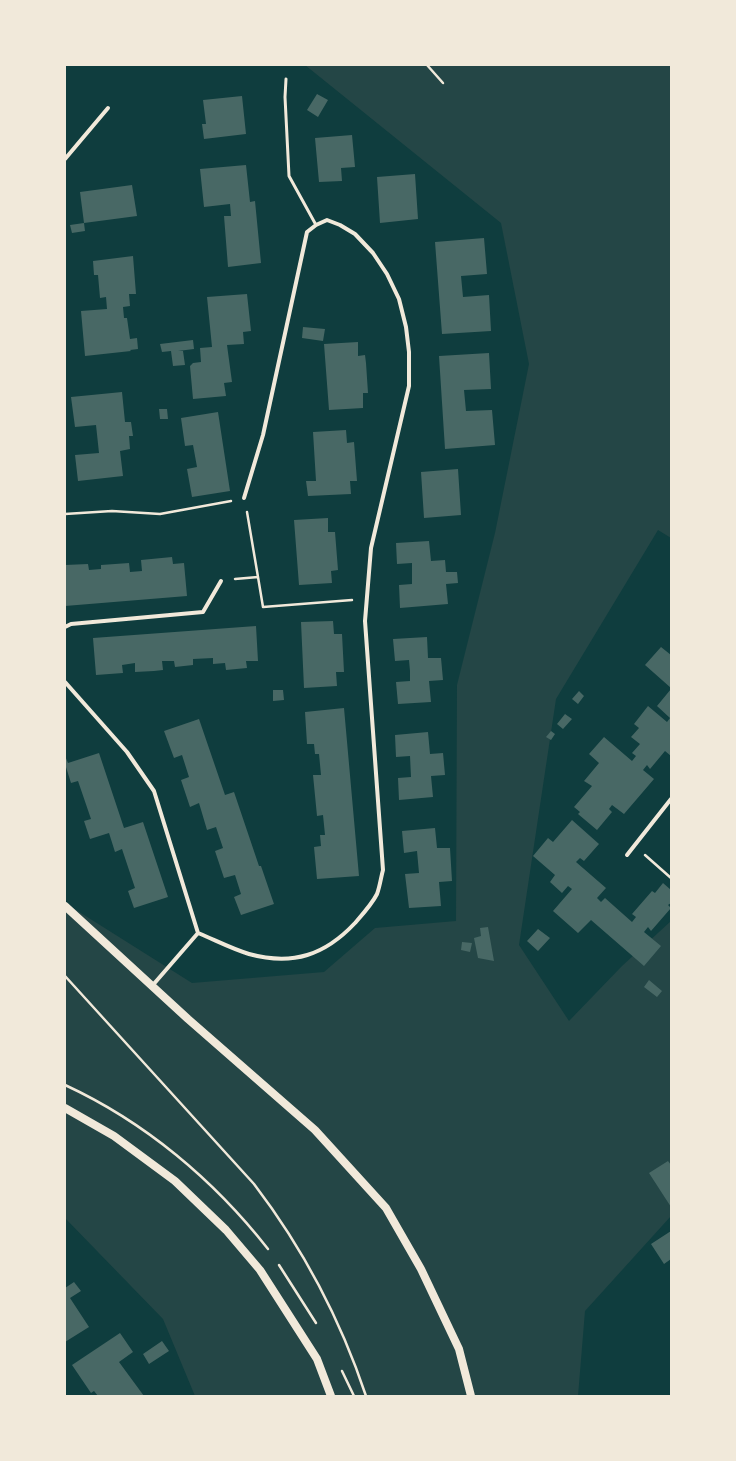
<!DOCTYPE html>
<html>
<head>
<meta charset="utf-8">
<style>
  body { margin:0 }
  #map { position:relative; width:736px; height:1461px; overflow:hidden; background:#0f3d3e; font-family:Georgia,serif }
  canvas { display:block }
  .frame { position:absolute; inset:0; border:66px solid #f1e9da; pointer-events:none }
</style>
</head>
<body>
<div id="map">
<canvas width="736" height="1461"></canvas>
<div class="frame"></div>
</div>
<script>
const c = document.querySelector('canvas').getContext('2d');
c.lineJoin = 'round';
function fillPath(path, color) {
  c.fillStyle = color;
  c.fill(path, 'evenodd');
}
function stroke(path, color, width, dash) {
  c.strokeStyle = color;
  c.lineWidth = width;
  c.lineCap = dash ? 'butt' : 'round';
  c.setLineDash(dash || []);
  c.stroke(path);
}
fillPath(new Path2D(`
  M305,65H671V538L658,530L556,699L519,945L569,1021L622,966L671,921V1216L585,1311L578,1396H195L163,1319L65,1218V903L192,983L324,972L375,928L456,921L457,685L495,533L529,364L501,223Z`), '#244646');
fillPath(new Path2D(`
  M317,94L328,100L318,117L307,110Z
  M242,96L246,134L204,139L202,124H206L203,100Z
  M352,135L355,167L341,168L342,181L319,182L315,138Z
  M246,165L250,202L255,201L261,263L228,267L224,216H231L230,204L204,207L200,169Z
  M415,174L418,219L380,223L377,177Z
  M132,185L137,216L84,223L85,231L72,233L70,225L84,223L80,192Z
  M484,238L487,274L461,276L463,297L489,295L491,331L442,334L435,242Z
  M133,256L136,294H129L130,306L123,307L124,318H127L130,339L137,338L138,349L130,350L131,351L85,356L81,311L107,309L106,297L100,298L98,275H94L93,261Z
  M247,294L251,331L243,332L244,344L227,345L232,382L224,383L226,396L193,399L190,366L193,363L201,362L200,348L212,347L207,297Z
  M303,327L325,329L323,341L302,338Z
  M193,340L194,349L178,351H183L185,365L173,366L171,351L162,352L160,344Z
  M358,342V356L365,355L366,363L368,393H363V408L329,410L324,344Z
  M489,353L491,389L464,390L466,411L492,410L495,445L445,449L439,356Z
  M122,392L125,422H131L133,436H129L130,449L120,451L123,476L78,481L75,455L99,453L96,425L75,427L71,397Z
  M159,409H167L168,419H160Z
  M218,412L230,491L192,497L187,469L197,467L193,445L185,446L181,418Z
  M346,430L347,443L354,442L357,481H350L351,494L308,496L306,481H316L313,432Z
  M458,469L461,515L424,518L421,472Z
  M328,518V532H335L338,570L331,571L332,583L299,585L294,520Z
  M429,541L431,561L445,560L446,572H457L458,583L446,584L448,604L400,608L399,585L412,584V563L397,564L396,543Z
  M172,557L173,564L184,563L187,596L65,606V565L88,564L89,570L101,569V565L129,563L130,572L142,571L141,560Z
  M333,621L334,634H342L344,672H336L337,686L304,688L301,622Z
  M256,626L258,661H246L247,668L226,670L225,663L213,664V658L193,659V665L175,667L174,661H162L163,670L154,671L135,672V663L122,665L123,673L96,675L93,638Z
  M427,637L428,658H441L443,680L429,681L431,702L398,704L396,682L410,681V671L409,660L395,661L393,639Z
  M661,647L671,655V688L645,665Z
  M671,689V756L665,751L650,769L647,765L643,770L654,779L624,814L612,805L609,809L612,812L597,830L578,814L580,812L574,807L592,786L584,781L599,763L589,754L604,737L632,761L636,756L632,753L640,744L631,737L639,728L634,724L648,706L667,722L670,718L657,706Z
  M273,690H283L284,700L273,701Z
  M579,691L584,696L578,704L572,699Z
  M344,708L359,876L317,879L314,847L321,846L320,835H325L323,815L317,816L313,775H321L319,754H315L314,744H307L305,712Z
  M565,714L572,719L563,729L557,724Z
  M199,719L225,795L234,792L259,866H261L274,904L241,915L234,897L241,894L235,875L224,878L215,851L223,848L216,827L207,830L199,803L190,807L181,780L189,777L182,755L174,758L164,731Z
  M551,731L555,734L551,740L546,737Z
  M428,732L430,754L443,753L445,775L431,776L433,797L399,800L398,778L411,777L410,756L396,757L395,735Z
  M99,753L124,828L143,822L168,897L134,908L128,891L135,888L122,849L115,852L109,833L90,839L84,821L91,819L78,781L71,783L65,764V756L68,763Z
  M572,820L599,844L584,861L580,858L576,862L606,888L597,898L601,902L605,898L632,922L636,917L632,914L652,891L655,893L663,883L671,890V903L668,905L671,908L651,931L648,927L644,932L661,946L644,966L591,920L578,933L553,911L572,889L568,886L562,893L550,882L555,875L533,856L548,838L553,842Z
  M435,828L437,848H450L452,881L439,882L441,906L409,908L405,874L419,873L417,851L404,853L402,831Z
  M488,927L494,961L478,958L474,938L481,936L480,928Z
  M538,929L550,938L538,951L527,941Z
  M462,942L472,943L470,952L461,950Z
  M649,980L662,991L657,997L644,987Z
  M668,1161L671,1165V1207L649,1173Z
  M671,1231V1259L664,1264L651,1244Z
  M74,1282L81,1291L70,1298L89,1327L65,1342V1288Z
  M120,1333L133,1352L119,1362L144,1396H98L94,1391L91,1393L72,1365Z
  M162,1341L169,1351L149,1364L143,1354Z`), '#486865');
stroke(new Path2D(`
  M427,65L443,83
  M65,514L112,511L160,514L231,501
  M258,577L263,607L352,600
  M235,579L258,577L247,512
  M645,855L671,878
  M65,976L254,1184C302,1247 341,1321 366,1396
  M65,1085C145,1122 214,1180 268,1249
  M279,1265L316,1323
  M342,1371L354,1396`), '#f1e9da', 2.5);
stroke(new Path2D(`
  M286,79L285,97L289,176L316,225`), '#f1e9da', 3);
stroke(new Path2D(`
  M65,159L108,108
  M65,627L71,624L203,612L221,581
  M65,682L127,752L154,791L198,933
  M627,855L671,799
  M152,986L198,933C215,940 232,949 249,954C293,966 325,955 355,923C362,915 372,904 377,894C380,886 381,877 383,870L365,621L371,548L409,386V352L406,327L399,299L387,274L373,253L355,234L340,225L327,220L316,225L307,232L263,435L244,498`), '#f1e9da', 4);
stroke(new Path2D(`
  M65,906L188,1019L315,1130L386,1208L421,1269L459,1349L471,1396
  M65,1108L114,1136L175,1181L226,1230L260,1270L317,1359L331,1396`), '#f1e9da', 8);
</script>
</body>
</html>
